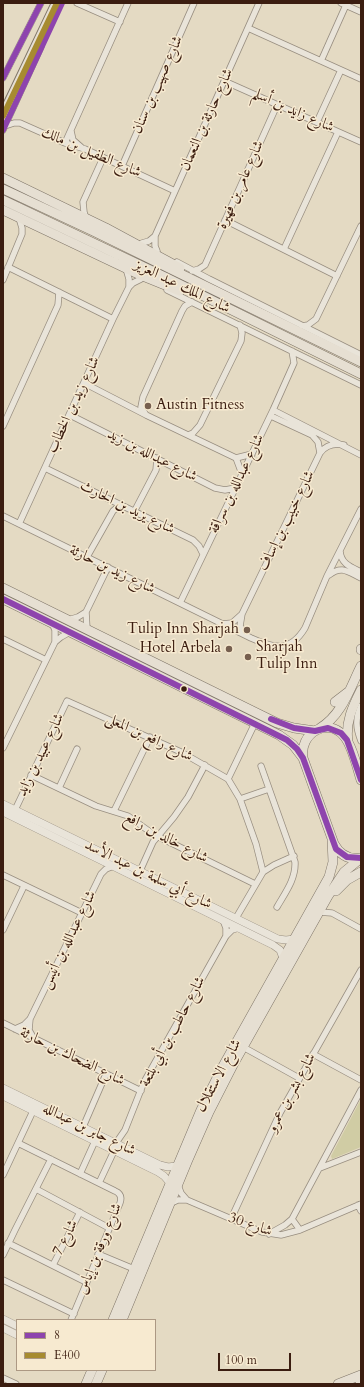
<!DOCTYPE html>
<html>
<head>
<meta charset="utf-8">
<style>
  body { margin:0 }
  #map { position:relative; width:364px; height:1387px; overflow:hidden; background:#e4dac3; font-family:Cardo,serif }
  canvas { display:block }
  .frame { position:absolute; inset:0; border:4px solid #3b1d10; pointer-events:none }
  .legend { position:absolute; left:16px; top:1319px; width:140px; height:52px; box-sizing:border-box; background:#f7ead0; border:1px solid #ac9883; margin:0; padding:5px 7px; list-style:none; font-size:12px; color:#3b1d10 }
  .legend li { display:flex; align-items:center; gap:8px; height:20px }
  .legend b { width:20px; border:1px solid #ac9883 }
  .scale { position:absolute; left:218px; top:1353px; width:73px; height:18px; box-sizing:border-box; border:2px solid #3b1d10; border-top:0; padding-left:5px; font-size:12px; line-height:14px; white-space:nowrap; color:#3b1d10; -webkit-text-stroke:3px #f7ead0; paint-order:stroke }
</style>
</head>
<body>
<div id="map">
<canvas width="364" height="1387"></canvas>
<div class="frame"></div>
<ul class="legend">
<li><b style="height:5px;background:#8e44ad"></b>8</li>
<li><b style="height:5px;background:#a78b30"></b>E400</li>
</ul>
<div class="scale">100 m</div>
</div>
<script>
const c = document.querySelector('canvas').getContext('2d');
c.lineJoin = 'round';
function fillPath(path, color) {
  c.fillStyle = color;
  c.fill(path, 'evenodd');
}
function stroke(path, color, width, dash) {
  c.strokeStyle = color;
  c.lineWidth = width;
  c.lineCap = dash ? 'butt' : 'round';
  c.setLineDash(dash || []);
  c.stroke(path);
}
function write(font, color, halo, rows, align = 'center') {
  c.font = font + ' Cardo,Amiri,serif';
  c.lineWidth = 3;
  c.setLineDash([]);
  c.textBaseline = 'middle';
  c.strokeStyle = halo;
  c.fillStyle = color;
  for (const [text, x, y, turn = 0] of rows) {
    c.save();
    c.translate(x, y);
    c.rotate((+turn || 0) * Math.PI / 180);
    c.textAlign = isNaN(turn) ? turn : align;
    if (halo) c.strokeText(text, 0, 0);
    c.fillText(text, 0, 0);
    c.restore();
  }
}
fillPath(new Path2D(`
  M361,1099V1147L332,1159L331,1156Z`), '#d0cca4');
const minor = new Path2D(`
  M77,3L120,22
  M341,3L361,12
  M248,28L361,79
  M321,61L346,5
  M3,78L41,3
  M224,81L361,142
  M317,122L341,70
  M5,126L14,123H20L65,143L85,149L175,191
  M3,130L41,47
  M71,131L73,140L81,147
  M65,143L128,3
  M122,166L194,3
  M86,218L84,212L83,202L103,158
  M225,220L337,276
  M155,236V246L157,251
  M142,243L149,241L155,236L259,3
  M284,249L338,132
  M177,262L209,279L361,355
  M8,267L113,319
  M192,271L199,269L205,265L277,105
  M127,272L129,279V287
  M3,280L22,234V228L19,218
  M167,290L361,385
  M302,326L308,325L316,319L361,226
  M84,383L146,415L236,458L252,454
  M273,410L361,455
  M70,415L215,488L225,490L235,488
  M146,415L141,407L143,397L182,311L185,306L192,302
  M271,416L312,435L318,442L320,453
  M3,426L58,305L59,292
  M188,435L193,433L200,425L241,341L242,333L240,325
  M236,458L242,474
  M45,468L193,540L199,546L203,554
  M134,512L156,470L157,458
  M3,516L251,638C273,648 290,653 305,628L327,576L361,509
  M19,524L113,319L129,287L133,283L141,279
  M340,551C341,564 351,567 361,572
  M87,557L113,511L120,505
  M329,575C342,565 348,572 361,578
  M180,603L273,410L294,363L292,351
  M86,612L87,629
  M68,620L78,617L86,612L108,567
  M52,623L55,630V642
  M222,624L232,623L242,614
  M246,635L240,626L242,614L320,453C326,445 334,443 344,445
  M3,639L46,660
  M361,706C355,719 356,728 361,741
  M3,748L55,642L61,637L70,632
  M261,766L295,862C296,879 285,893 277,907
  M31,775L96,806L128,816L153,834L255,884
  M228,779L255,723
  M59,788L77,749
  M240,799L269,789
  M15,810L67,701L181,752L228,779L240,799L256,844L263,872
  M114,811L150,737
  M140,871L153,842L174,817L188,797L205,765
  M3,875L82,913
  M319,912L332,913L361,929
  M236,918L263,872L274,865L294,856
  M223,920L226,928V936
  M3,930L24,886
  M30,1019L29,1030L33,1037
  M3,1023L141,1091
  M15,1029L24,1025L30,1019L101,874L106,869L114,866
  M243,1047L299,1078
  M313,1054L361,1080
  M83,1127L106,1074
  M18,1143L115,1191C120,1193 122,1197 120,1203L71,1320
  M116,1143L125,1130L144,1082L226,936L232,930L239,928
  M320,1168L361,1152
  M80,1174L95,1141
  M3,1175L33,1111
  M99,1183L114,1151
  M178,1185L181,1193L187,1200
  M36,1189L109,1228
  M171,1203L178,1200H187L262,1232L281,1235L300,1230L361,1204
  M358,1205L361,1211
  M231,1219L280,1113L361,970
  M292,1219L300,1230
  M269,1234L285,1225L292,1219L361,1090
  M8,1243L86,1282
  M98,1254L134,1269
  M3,1255L15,1230L51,1159
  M53,1265L80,1212
  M3,1280L74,1314
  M3,1378L16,1384`);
const tertiary = new Path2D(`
  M3,804L278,939L286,940L294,939
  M3,812L273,945L280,950L283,958
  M3,1088L160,1165L168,1167L176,1166
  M3,1096L158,1172L164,1176L170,1183
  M3,1319L17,1326
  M3,1328L17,1335`);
const primary = new Path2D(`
  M3,588L277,723L294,728L315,731
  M3,599L279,735L293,745L303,758
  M361,649V650
  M335,702L348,692
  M320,728C342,715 350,688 361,666
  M348,742C345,722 353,706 361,690
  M361,780C357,767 352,745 344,736C327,716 299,734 303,758L334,844C340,855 349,860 361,858
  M336,891L347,880L361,872
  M113,1320L201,1110L222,1068L329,877L333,862L332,839
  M122,1320L187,1162L209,1112L234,1063L328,896L344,872L361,858
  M86,1384L92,1370
  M96,1384L102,1370
  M338,1384L361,1375
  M360,1384H361`);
const trunk = new Path2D(`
  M3,178L106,228L180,268
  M3,189L93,231L361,362
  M3,200L165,277L361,374
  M3,210L138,274L180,291`);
const motorway = new Path2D(`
  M3,116L57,3`);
stroke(minor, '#988e80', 7);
stroke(tertiary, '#988e80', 8);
stroke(primary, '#7f7568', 10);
stroke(trunk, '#7f7568', 10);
stroke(motorway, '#7f7568', 12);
stroke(minor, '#e9e4d9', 5.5);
stroke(tertiary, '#e9e4d9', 7);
stroke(primary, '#e6dfd2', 9);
stroke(trunk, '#e6dfd2', 9);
stroke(motorway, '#e6dfd2', 10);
stroke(new Path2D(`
  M3,78L41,3
  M3,130L62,3
  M3,599L287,740L297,749L303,758L336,849L347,857L361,858
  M271,719L294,728L315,731L328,728L341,733L347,740L361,780`), '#8e44ad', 6);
stroke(new Path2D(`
  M3,116L57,3`), '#a78b30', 6);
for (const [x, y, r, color] of [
  [148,406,4,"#765f4f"],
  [247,630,4,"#765f4f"],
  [229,649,4,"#765f4f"],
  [248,657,4,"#765f4f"],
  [184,689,3.5,"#3b1d10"]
]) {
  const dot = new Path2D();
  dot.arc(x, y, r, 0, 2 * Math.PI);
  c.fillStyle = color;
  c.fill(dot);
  stroke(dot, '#f7ead0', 1.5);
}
write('15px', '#3b1d10', '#f7ead0', [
  ["شارع صهيب بن سنان",158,85,-66],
  ["شارع زايد بن أسلم",293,111,24],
  ["شارع حارثة بن النعمان",207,120,-66],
  ["شارع الطفيل بن مالك",91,153,23],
  ["شارع عامر بن فهيرة",241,185,-66],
  ["شارع الملك عبد العزيز",182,287,26],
  ["شارع زيد بن الخطاب",74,405,-65],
  ["شارع عبدالله بن زيد",152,456,27],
  ["شارع عبدالله بن سراقة",237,484,-64],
  ["شارع يزيد بن الحارث",127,508,26],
  ["شارع خبيب بن إساف",287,521,-64],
  ["شارع زيد بن حارثة",112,570,26],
  ["شارع رافع بن المعلى",149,738,25],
  ["شارع عبيد بن زايد",41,755,-64],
  ["شارع خالد بن رافع",166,838,28],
  ["شارع أبي سلمة بن عبد الأسد",148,875,26],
  ["شارع عبدالله بن أنيس",69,940,-64],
  ["شارع حاطب بن أبي بلتعة",173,1032,-62],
  ["شارع الضحاك بن حارثة",72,1057,26],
  ["شارع الاستقلال",219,1076,-62],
  ["شارع بشر بن عمرو",292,1093,-62],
  ["شارع جابر بن عبدالله",89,1130,26],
  ["شارع 30",250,1225,19],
  ["شارع 7",66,1238,-63],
  ["شارع ورقة بن إياس",100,1249,-68]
]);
write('15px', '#3b1d10', '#f7ead0', [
  ["Austin Fitness",156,406],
  ["Tulip Inn Sharjah",239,630,"right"],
  ["Sharjah",256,648],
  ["Tulip Inn",256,665],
  ["Hotel Arbela",221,649,"right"]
], 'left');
</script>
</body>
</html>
